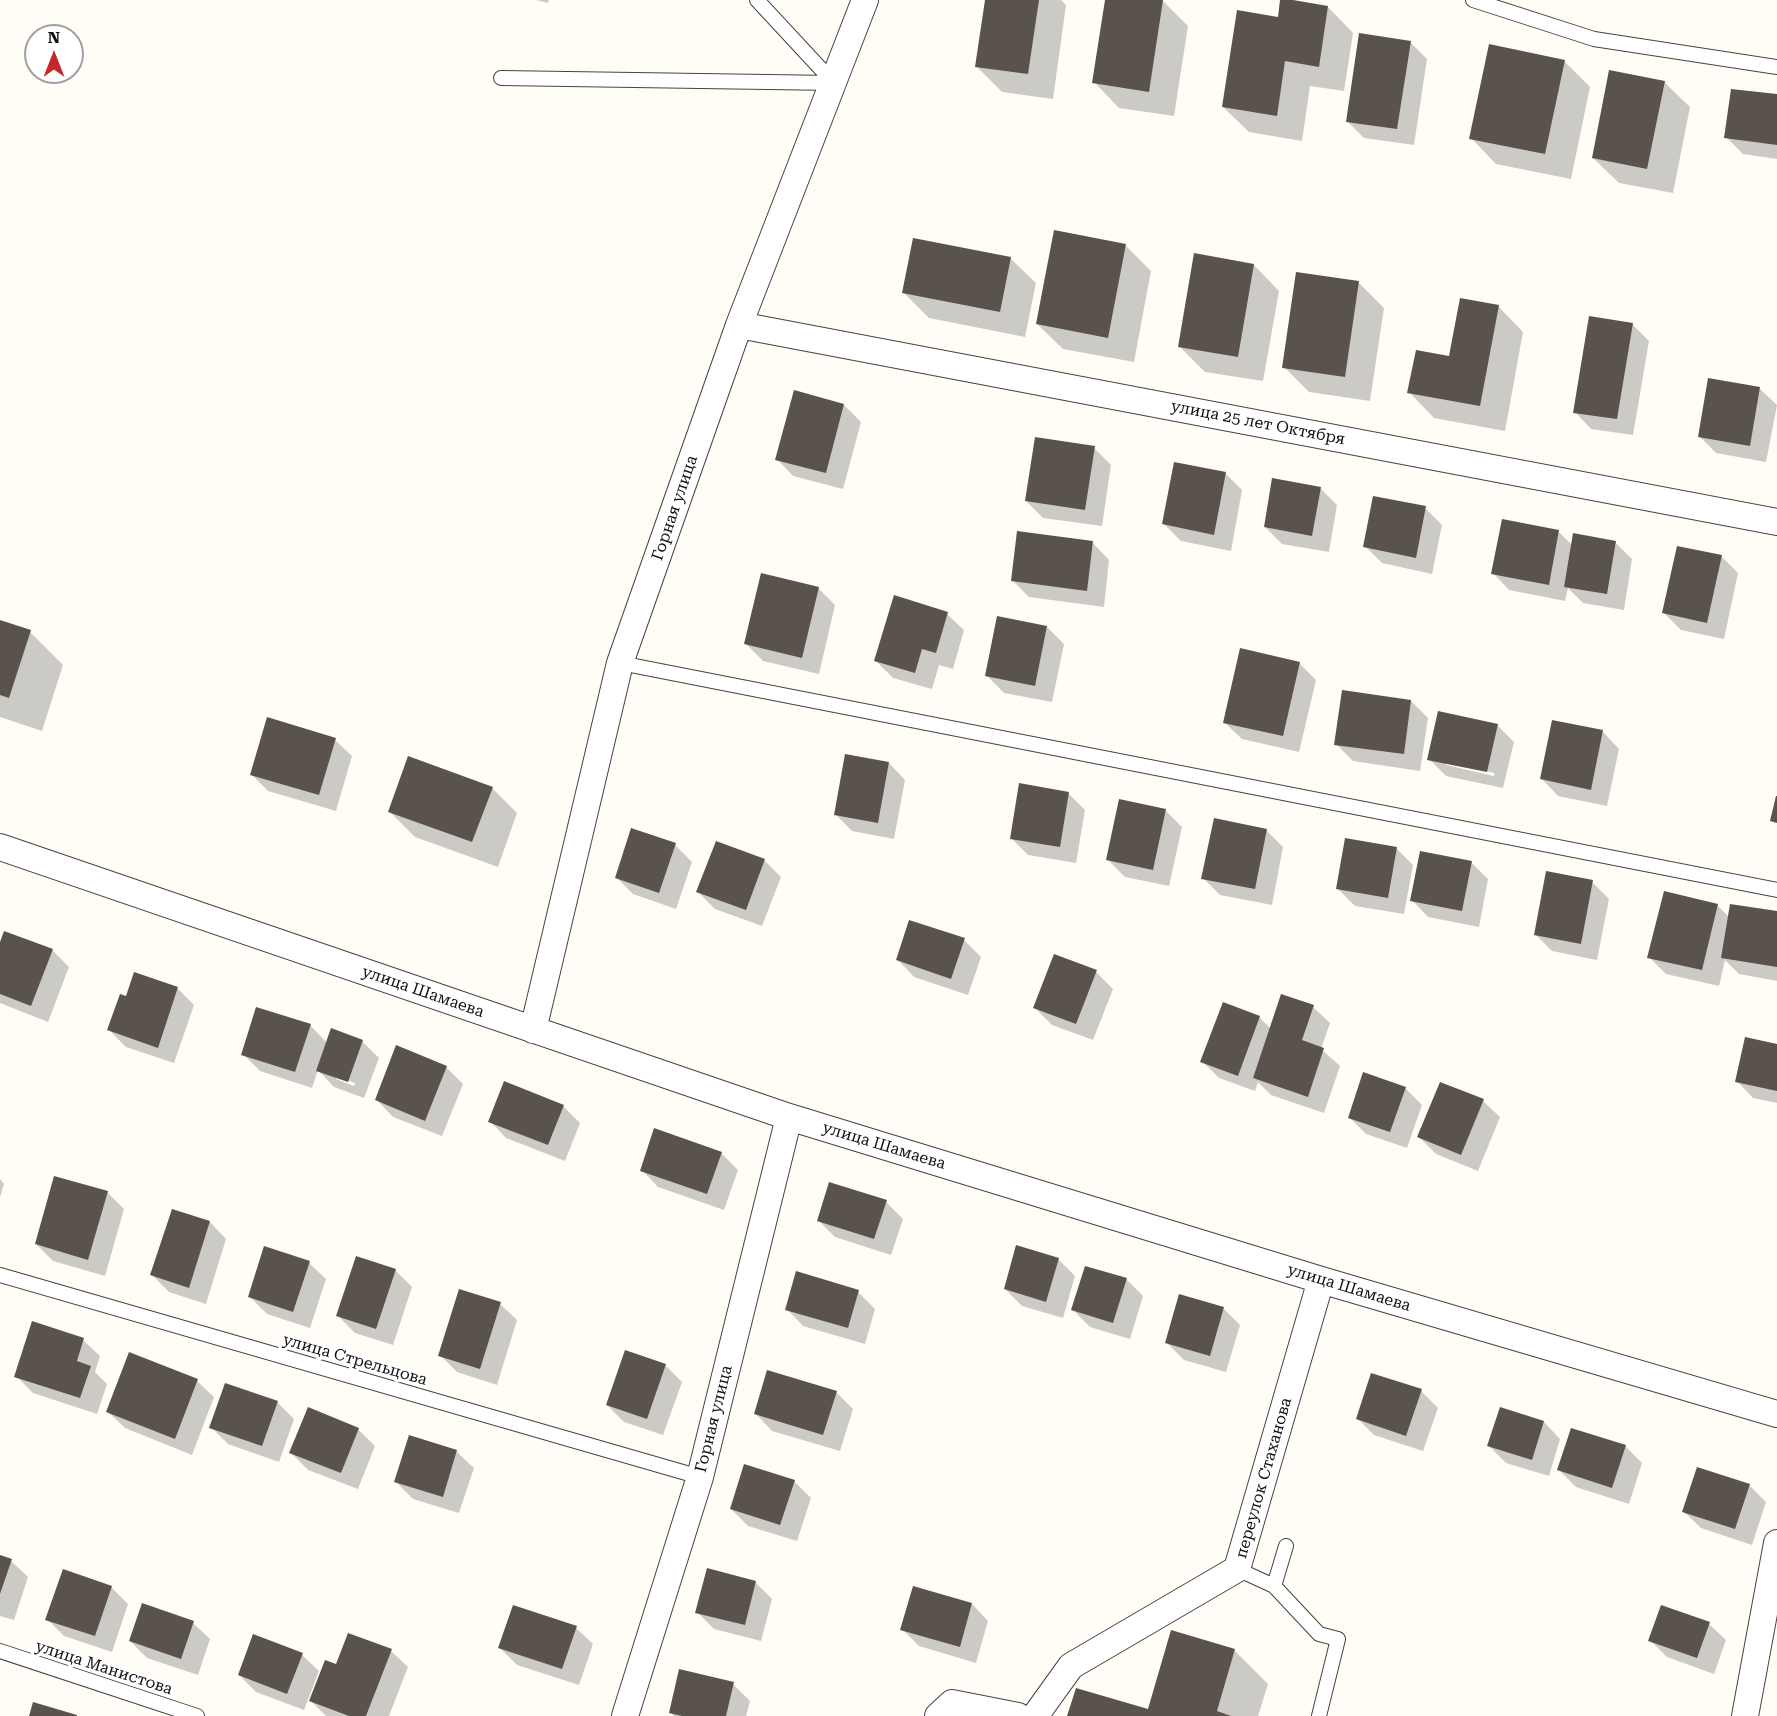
<!DOCTYPE html>
<html>
<head>
<meta charset="utf-8">
<style>
  body { margin:0 }
  #map { position:relative; width:1777px; height:1716px; overflow:hidden; background:#fffdf5; font-family:"Roboto Serif",serif }
  canvas { display:block }
  .north { position:absolute; left:24px; top:24px; width:60px; height:60px; box-sizing:border-box; background:#fff; border:2px solid #a0a0a0; border-radius:50%; rotate:0deg; font-size:16px; font-weight:700; line-height:24px; text-align:center; color:#111 }
  .north::after { content:''; display:block; margin:auto; width:21px; height:27px; background:#c4262e; clip-path:polygon(50% 0,100% 100%,50% 72%,0 100%) }
</style>
</head>
<body>
<div id="map">
<canvas width="1777" height="1716"></canvas>
<div class="north">N</div>
</div>
<script>
const c = document.querySelector('canvas').getContext('2d');
c.lineJoin = 'round';
function fillPath(path, color) {
  c.fillStyle = color;
  c.fill(path, 'evenodd');
}
function stroke(path, color, width, dash) {
  c.strokeStyle = color;
  c.lineWidth = width;
  c.lineCap = dash ? 'butt' : 'round';
  c.setLineDash(dash || []);
  c.stroke(path);
}
function write(font, color, halo, rows, align = 'center') {
  c.font = font + ' "Roboto Serif",serif';
  c.lineWidth = 6;
  c.setLineDash([]);
  c.textBaseline = 'middle';
  c.strokeStyle = halo;
  c.fillStyle = color;
  for (const [text, x, y, turn = 0] of rows) {
    c.save();
    c.translate(x, y);
    c.rotate((+turn || 0) * Math.PI / 180);
    c.textAlign = isNaN(turn) ? turn : align;
    if (halo) c.strokeText(text, 0, 0);
    c.fillText(text, 0, 0);
    c.restore();
  }
}
fillPath(new Path2D(`
  M536,0H549L548,3Z
  M986,0H1061L1066,5L1053,99L1002,92L977,67Z
  M1106,0L1163,1L1188,26L1174,116L1119,108L1094,82Z
  M1282,0L1328,7L1353,33L1344,91L1310,86L1302,141L1249,132L1223,107L1279,18Z
  M1410,42L1427,59L1414,145L1364,138L1347,121Z
  M1490,46L1565,62L1590,87L1571,179L1496,164L1471,138Z
  M1664,82L1690,107L1673,193L1619,183L1593,158Z
  M1777,96V159L1743,154L1726,137Z
  M1126,246L1151,271L1134,362L1063,349L1037,324Z
  M1010,258L1036,283L1025,337L929,318L904,293Z
  M1254,265L1279,291L1263,381L1205,372L1179,346Z
  M1358,282L1384,308L1370,401L1309,392L1284,367Z
  M1498,306L1523,332L1505,431L1434,418L1409,392L1450,357Z
  M1632,324L1649,341L1633,435L1591,429L1575,412Z
  M1710,379L1760,389L1777,405L1766,462L1716,453L1699,436Z
  M844,405L861,422L843,489L793,476L777,459Z
  M1094,448L1111,465L1102,526L1043,518L1026,501Z
  M1225,473L1242,490L1231,551L1181,541L1164,524Z
  M1320,488L1337,505L1329,552L1282,544L1265,527Z
  M1425,508L1442,525L1432,574L1382,563L1365,546Z
  M1558,531L1573,546L1615,542L1632,559L1624,610L1583,603L1568,588L1565,601L1509,590L1493,573Z
  M1093,543L1109,560L1104,607L1029,597L1012,580Z
  M1721,556L1738,573L1724,639L1681,630L1664,613Z
  M818,588L835,605L819,674L763,661L746,644Z
  M947,614L964,630L953,669L939,665L932,689L893,678L876,661Z
  M0,622L30,632L63,665L42,731L0,717Z
  M1047,627L1064,644L1052,702L1004,693L987,676Z
  M1299,663L1316,680L1299,752L1242,739L1225,723Z
  M1411,701L1428,718L1420,771L1353,761L1336,744Z
  M1497,725L1514,742L1503,788L1446,776L1429,759ZM1446,762L1494,773V776L1446,765Z
  M1603,732L1619,749L1607,806L1558,796L1542,779Z
  M335,740L352,756L336,811L268,791L251,774Z
  M889,763L905,780L894,839L852,831L835,814Z
  M492,788L517,813L498,867L415,837L389,811Z
  M1068,793L1085,810L1076,863L1028,855L1011,838Z
  M1165,810L1182,827L1169,886L1125,877L1108,860Z
  M632,830L675,845L692,862L676,909L633,894L616,877Z
  M1266,830L1283,847L1272,905L1220,895L1203,878Z
  M1396,848L1413,865L1404,914L1355,906L1338,889Z
  M764,860L781,877L762,926L715,909L698,892Z
  M1471,862L1488,879L1479,927L1428,917L1412,900Z
  M1592,882L1609,899L1597,960L1552,951L1535,934Z
  M1717,905L1729,917L1777,913V981L1739,974L1725,960L1719,986L1666,974L1649,957Z
  M964,940L981,957L968,995L914,977L898,960Z
  M0,947L52,950L69,967L48,1022L0,1003Z
  M1096,972L1113,989L1093,1040L1052,1025L1035,1008Z
  M135,974L178,989L194,1005L174,1063L126,1047L109,1030L127,998Z
  M1313,1007L1330,1023L1321,1049L1340,1066L1324,1113L1271,1095L1258,1082L1255,1091L1219,1078L1202,1061L1259,1017L1271,1029Z
  M310,1025L327,1043L362,1041L379,1058L364,1098L334,1087L318,1070L312,1088L260,1071L243,1054ZM336,1076L355,1083L354,1086L336,1079Z
  M1777,1045V1103L1753,1098L1737,1081Z
  M446,1067L463,1084L442,1136L393,1117L377,1100Z
  M1405,1088L1422,1105L1407,1148L1366,1134L1349,1117Z
  M1483,1101L1500,1117L1478,1171L1436,1154L1419,1137Z
  M563,1106L580,1123L565,1161L506,1138L490,1121Z
  M721,1153L738,1170L724,1210L658,1187L642,1170Z
  M0,1179L4,1184L0,1197Z
  M107,1192L124,1209L105,1276L53,1261L36,1244Z
  M886,1202L903,1219L891,1255L835,1237L818,1220Z
  M210,1222L226,1239L206,1304L169,1292L152,1275Z
  M1058,1259L1075,1276L1063,1318L1022,1306L1005,1289Z
  M309,1263L326,1279L310,1328L267,1314L250,1297Z
  M395,1270L412,1287L393,1345L355,1333L338,1316Z
  M797,1273L858,1292L875,1309L865,1344L803,1326L787,1309Z
  M1126,1279L1143,1296L1130,1339L1090,1327L1073,1310Z
  M500,1304L517,1320L497,1385L457,1372L440,1355Z
  M1223,1308L1240,1325L1226,1372L1184,1360L1167,1343Z
  M83,1340L100,1356L95,1372L107,1384L97,1414L33,1393L16,1376Z
  M130,1354L197,1381L214,1397L192,1455L125,1428L108,1412Z
  M665,1365L682,1382L663,1435L624,1422L607,1405Z
  M1421,1391L1438,1408L1423,1451L1374,1435L1357,1418Z
  M836,1392L853,1409L840,1451L772,1431L756,1414Z
  M277,1402L294,1419L279,1462L228,1444L211,1427Z
  M1501,1409L1544,1422L1560,1439L1549,1476L1506,1463L1489,1446Z
  M358,1429L375,1446L358,1489L308,1470L291,1453Z
  M410,1437L457,1452L474,1468L459,1513L413,1499L396,1482Z
  M1625,1446L1642,1463L1629,1504L1576,1487L1559,1470Z
  M794,1481L811,1498L797,1541L748,1526L731,1509Z
  M1749,1485L1766,1502L1752,1545L1701,1528L1684,1512Z
  M0,1557L11,1561L28,1577L14,1620L0,1616Z
  M755,1582L772,1599L761,1641L714,1629L697,1612Z
  M111,1587L128,1604L112,1652L64,1636L47,1619Z
  M972,1604L988,1621L976,1663L919,1646L902,1629Z
  M193,1623L210,1639L198,1675L147,1658L130,1641Z
  M1709,1624L1726,1640L1714,1674L1667,1657L1650,1640Z
  M576,1628L593,1644L579,1685L517,1665L500,1648Z
  M1234,1650L1268,1684L1258,1716H1069L1149,1711Z
  M391,1651L408,1667L389,1716H326L311,1701L337,1666Z
  M302,1655L319,1671L304,1710L256,1692L239,1675Z
  M733,1684L750,1701L746,1716H674L670,1712Z`), '#0003');
fillPath(new Path2D(`
  M985,0H1039L1028,74L975,67Z
  M1105,0H1163L1149,92L1092,83Z
  M1280,0H1293L1328,6L1319,67L1285,61L1277,116L1222,107L1237,10L1278,17Z
  M1359,33L1411,41L1397,129L1346,122Z
  M1489,44L1565,60L1545,154L1469,139Z
  M1609,70L1665,81L1647,169L1592,158Z
  M1731,89L1777,94V145L1724,138Z
  M1054,230L1126,244L1108,338L1036,324Z
  M913,238L1011,257L1000,312L902,293Z
  M1194,253L1254,264L1238,357L1178,347Z
  M1296,272L1359,281L1345,377L1282,368Z
  M1460,298L1499,305L1480,406L1407,393L1416,350L1449,356Z
  M1589,316L1633,323L1617,419L1573,413Z
  M1708,378L1760,387L1750,446L1698,437Z
  M794,390L844,404L826,473L775,460Z
  M1035,437L1095,446L1085,510L1025,501Z
  M1174,462L1226,472L1214,535L1162,524Z
  M1272,478L1321,487L1312,536L1264,527Z
  M1373,496L1426,506L1416,558L1363,547Z
  M1502,519L1559,530L1549,585L1491,574Z
  M1017,531L1093,541L1087,591L1011,581Z
  M1573,533L1616,541L1607,594L1564,587Z
  M1677,546L1722,555L1707,623L1662,613Z
  M761,573L819,587L802,658L744,644Z
  M894,595L948,612L936,653L922,649L915,673L874,661Z
  M997,616L1047,626L1035,686L985,676Z
  M0,620L31,630L9,698L0,695Z
  M1240,648L1300,662L1283,736L1223,723Z
  M1342,690L1411,700L1404,754L1334,745Z
  M1438,711L1498,724L1487,772L1427,760Z
  M267,717L336,738L319,795L250,775Z
  M1552,720L1603,730L1591,790L1540,779Z
  M845,754L889,762L878,823L834,815Z
  M408,756L493,787L472,842L388,812Z
  M1019,783L1069,792L1060,847L1010,839Z
  M1776,796H1777V823L1770,821Z
  M1119,799L1166,809L1153,870L1106,860Z
  M1214,818L1267,829L1255,889L1201,879Z
  M631,828L676,843L659,893L615,878Z
  M1345,838L1397,847L1388,898L1336,889Z
  M716,841L765,859L746,910L696,892Z
  M1420,851L1472,861L1462,911L1410,901Z
  M1546,871L1593,880L1581,944L1534,935Z
  M1664,891L1718,904L1702,970L1647,958Z
  M1730,904L1777,911V967L1721,958Z
  M909,920L965,938L951,979L896,960Z
  M4,931L53,949L31,1006L0,994V942Z
  M1054,954L1097,970L1076,1024L1033,1008Z
  M134,972L178,987L158,1048L107,1030L120,994L126,996Z
  M1281,994L1314,1005L1302,1040L1324,1048L1308,1097L1253,1078Z
  M1223,1002L1260,1016L1238,1076L1200,1062Z
  M256,1007L311,1024L295,1072L241,1055Z
  M331,1028L363,1040L348,1082L316,1071Z
  M1745,1037L1777,1044V1091L1735,1082Z
  M396,1045L447,1066L425,1121L375,1100Z
  M1363,1072L1406,1087L1390,1132L1348,1118Z
  M504,1081L564,1105L548,1145L488,1122Z
  M1440,1082L1484,1099L1461,1155L1417,1137Z
  M654,1128L722,1152L707,1194L640,1171Z
  M54,1176L108,1191L88,1260L35,1244Z
  M829,1182L887,1200L874,1239L817,1221Z
  M172,1209L210,1221L189,1288L150,1275Z
  M1016,1245L1059,1258L1046,1302L1004,1289Z
  M264,1246L310,1261L293,1312L248,1297Z
  M356,1256L396,1269L376,1329L336,1316Z
  M1085,1266L1127,1278L1113,1323L1071,1310Z
  M796,1271L859,1290L848,1328L785,1310Z
  M459,1289L501,1302L480,1369L438,1356Z
  M1179,1294L1224,1307L1210,1356L1165,1343Z
  M32,1321L84,1338L77,1361L91,1366L80,1398L14,1377Z
  M625,1350L666,1364L647,1419L606,1405Z
  M129,1352L198,1379L175,1439L106,1412Z
  M767,1370L837,1391L823,1435L754,1414Z
  M1371,1373L1422,1389L1406,1436L1356,1419Z
  M225,1383L278,1401L262,1446L209,1428Z
  M308,1407L359,1428L341,1473L289,1453Z
  M1500,1407L1544,1421L1532,1460L1487,1446Z
  M1571,1428L1626,1445L1612,1488L1557,1470Z
  M409,1435L457,1450L443,1497L394,1482Z
  M744,1464L795,1480L780,1525L730,1509Z
  M1697,1467L1750,1484L1735,1529L1682,1512Z
  M0,1555L12,1559L0,1594Z
  M707,1568L756,1581L745,1625L695,1613Z
  M63,1569L112,1586L95,1636L45,1620Z
  M913,1586L972,1603L960,1647L900,1630Z
  M142,1603L194,1621L181,1659L129,1641Z
  M513,1605L577,1626L562,1669L498,1648Z
  M1661,1605L1710,1622L1697,1658L1648,1641Z
  M1171,1630L1235,1649L1217,1711L1231,1716H1067L1076,1688L1148,1709Z
  M348,1633L392,1649L366,1716H349L309,1701L325,1660L336,1664Z
  M253,1634L303,1653L287,1694L238,1675Z
  M679,1669L734,1682L726,1716H682L669,1713Z
  M33,1702L77,1715V1716H29Z`), '#5a524d');
const service = new Path2D(`
  M757,0L834,83
  M1473,0L1594,39L1777,67
  M501,78L834,83
  M620,663L1777,890
  M0,1275L700,1477
  M1237,1569L1274,1586L1319,1634L1338,1639L1319,1716
  M1274,1586L1286,1546
  M0,1651L197,1716`);
const minor = new Path2D(`
  M739,325L1777,522
  M0,847L789,1117L1321,1280L1777,1414
  M533,1030L620,663L739,325L865,0
  M625,1716L700,1477L789,1117
  M938,1716L952,1703L1018,1716
  M1035,1716L1071,1666L1237,1569L1321,1280
  M1745,1716L1777,1543`);
stroke(service, '#444', 16);
stroke(minor, '#444', 28);
stroke(service, '#fff', 14);
stroke(minor, '#fff', 26);
write('16px', '#111', '#fff', [
  ["улица 25 лет Октября",1258,423,11],
  ["Горная улица",675,508,-71],
  ["улица Шамаева",423,992,19],
  ["улица Шамаева",884,1146,17],
  ["улица Шамаева",1349,1288,17],
  ["улица Стрельцова",355,1360,16],
  ["Горная улица",714,1419,-76],
  ["переулок Стаханова",1264,1478,-74],
  ["улица Манистова",104,1668,18]
]);
</script>
</body>
</html>
